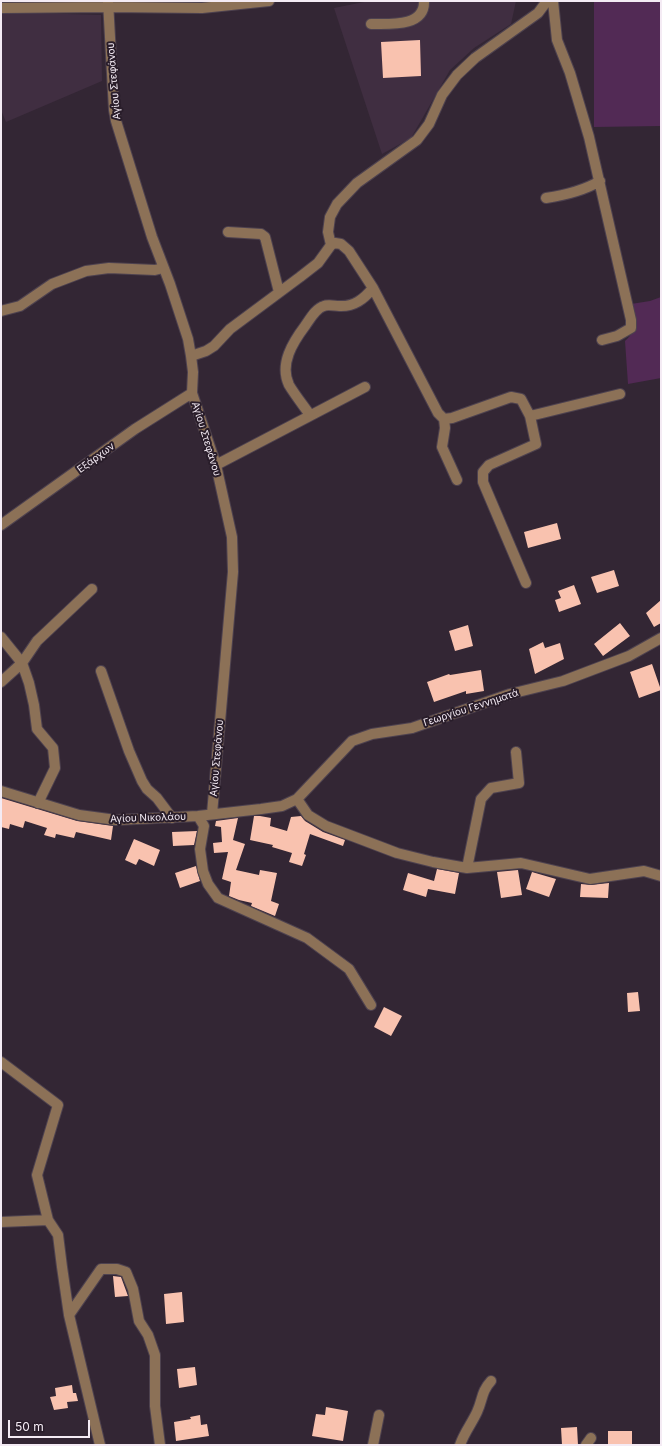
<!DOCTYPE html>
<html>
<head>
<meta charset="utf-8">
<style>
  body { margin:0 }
  #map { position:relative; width:662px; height:1446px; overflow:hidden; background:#332634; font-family:Inter,sans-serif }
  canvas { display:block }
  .frame { position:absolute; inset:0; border:2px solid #f4ebf4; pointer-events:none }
  .scale { position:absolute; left:8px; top:1420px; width:82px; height:18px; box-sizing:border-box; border:2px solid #f4ebf4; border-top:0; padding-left:5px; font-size:12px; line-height:14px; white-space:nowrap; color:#f4ebf4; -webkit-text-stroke:3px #291d2a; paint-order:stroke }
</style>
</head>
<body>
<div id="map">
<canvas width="662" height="1446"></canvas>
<div class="frame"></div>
<div class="scale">50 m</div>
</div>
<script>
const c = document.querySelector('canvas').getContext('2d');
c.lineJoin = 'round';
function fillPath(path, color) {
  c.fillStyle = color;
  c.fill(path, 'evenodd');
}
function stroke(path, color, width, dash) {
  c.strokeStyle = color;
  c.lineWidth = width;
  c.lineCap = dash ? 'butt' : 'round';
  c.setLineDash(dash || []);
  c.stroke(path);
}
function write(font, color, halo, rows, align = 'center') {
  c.font = font + ' Inter,sans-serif';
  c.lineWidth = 4;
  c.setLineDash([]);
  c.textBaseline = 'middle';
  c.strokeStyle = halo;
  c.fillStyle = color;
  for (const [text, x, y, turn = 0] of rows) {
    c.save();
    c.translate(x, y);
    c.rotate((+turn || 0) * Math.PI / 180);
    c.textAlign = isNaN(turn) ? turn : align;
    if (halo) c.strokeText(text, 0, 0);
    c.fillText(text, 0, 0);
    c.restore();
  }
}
fillPath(new Path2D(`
  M369,1H516L511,24L474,48L450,70L411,138L382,154L334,8Z
  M1,12L101,15L102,81L6,122L1,110Z`), '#402e41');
fillPath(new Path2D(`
  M594,1H661V126L594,127Z
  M661,297V378L628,384L625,341C639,328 635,322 631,304L650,301Z`), '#522a55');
fillPath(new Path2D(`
  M420,40L421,76L383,78L381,42Z
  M557,523L561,539L528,548L524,532Z
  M614,570L619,586L597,593L591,577Z
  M574,585L581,604L559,612L555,600L561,598L558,591Z
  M661,600V623L654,627L646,613Z
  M620,623L630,636L603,656L594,644Z
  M468,625L473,646L455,651L449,631Z
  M543,642L545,648L560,643L564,659L535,674L529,649Z
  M652,664L661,690L639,698L630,672Z
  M481,670L484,691L466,694V691L434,702L427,682L449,674L450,675Z
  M1,798L77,821L113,826L111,840L76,832L74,838L56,834L55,838L44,835L47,828L25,821L23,828L10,824L9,829L1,827Z
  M254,816H260L271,818L270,826L287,831L291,817L301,816L305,821L323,832L345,840L343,846L310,834L304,854L306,855L302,866L289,862L292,853L272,847L273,845L250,840Z
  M238,818L233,840L245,844L236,870L259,875L260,870L277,873L271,901L279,904L275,916L251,906L252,903L239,900L229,896L231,882L222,879L228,852L214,853L213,843L222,842L221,827L215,826L216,821Z
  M197,831L194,845L173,846L172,832Z
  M134,839L160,850L154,866L139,859L136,865L125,860Z
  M196,866L200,881L180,888L175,873Z
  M437,869L459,873L455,894L428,889L426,897L403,890L408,873L434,881Z
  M518,870L522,895L501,898L497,872Z
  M532,872L556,879L549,897L526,889Z
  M609,883L608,898L580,897L581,884L591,885Z
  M638,992L640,1011L628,1012L627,993Z
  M384,1007L402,1016L391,1036L374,1027Z
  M113,1276L121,1277L128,1296L115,1297Z
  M182,1292L184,1322L166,1324L164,1294Z
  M195,1367L197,1385L179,1388L177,1369Z
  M72,1385L73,1393H76L78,1401L67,1402L68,1408L54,1410L50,1397L56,1396L55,1388Z
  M326,1407L348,1411L343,1441L312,1436L316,1414L325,1415Z
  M200,1415L201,1425L207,1424L209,1436L176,1441L174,1422L191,1419L190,1417Z
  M577,1427L578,1445H562L561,1428Z
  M608,1431H632V1445H608Z`), '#f9c2af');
const minor = new Path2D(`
  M108,1L114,110L116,121L152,237L170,284L188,339L191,356L193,372L192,393L216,465L232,537L233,572L212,814
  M553,1L557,40L570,73L589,137L631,320V328L617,336L602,340
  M1,8L108,7L202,8L269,1
  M371,24C390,24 425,27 424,1
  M546,198C566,195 583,191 600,181
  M228,232L261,234L265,237L279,292
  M331,245L328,232L330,217L337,204L357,183L417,140L429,124L442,95L457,75L475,58L538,13L547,1
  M1,311L20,306L52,284L86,271L109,268L155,270L163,268
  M191,356L206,351L214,346L230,329L300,277L318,263L331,245L335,243L341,244L349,251L373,288L438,413L444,419L452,418L511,397L521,399L530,416L536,444L489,465L483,472V482L526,583
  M310,415C303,405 295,395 289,385C279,364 293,342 305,326C310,319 316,308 324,306C328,304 335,306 339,306C354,307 364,299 373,288
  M530,416L620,394
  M444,419L445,428L442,447L457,480
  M216,465L365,387
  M1,525L135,429L192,393
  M1,637L22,663L29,683L34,705L37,729L53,748L55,768L38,803
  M101,671L129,751L142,781L147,789L157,798L172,818
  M1,682L22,663L37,641L92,589
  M1,791L79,815L116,820L198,816L261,809L282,806L297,799L352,741L372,734L412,728L510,694L563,681L629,656L661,638
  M297,799L308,815L326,826L397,853L433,862L467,868L521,863L590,879L644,871L661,876
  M198,816L204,826L200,849L203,871L208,884L218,898L307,938L349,969L371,1005
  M467,868L481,799L491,788L519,783L516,752
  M1,1062L58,1105L37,1175L48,1220
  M1,1222L48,1220L58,1235L62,1267L69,1315L100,1445
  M69,1315L101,1269H117L126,1272L133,1289L139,1321L148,1335L155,1355V1406L160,1445
  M373,1445L379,1415
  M460,1445C464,1433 472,1423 477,1412C483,1399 481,1392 491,1381
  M586,1445L591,1438`);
stroke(minor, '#4e424f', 12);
stroke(minor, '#8c7157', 10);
write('10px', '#f4ebf4', '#291d2a', [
  ["Αγίου Στεφάνου",114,81,-95],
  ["Αγίου Στεφάνου",206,439,73],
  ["Εξάρχων",96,458,-36],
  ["Γεωργίου Γεννηματά",471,708,-18],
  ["Αγίου Στεφάνου",217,758,-85],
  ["Αγίου Νικολάου",148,818,-2]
]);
</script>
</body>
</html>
